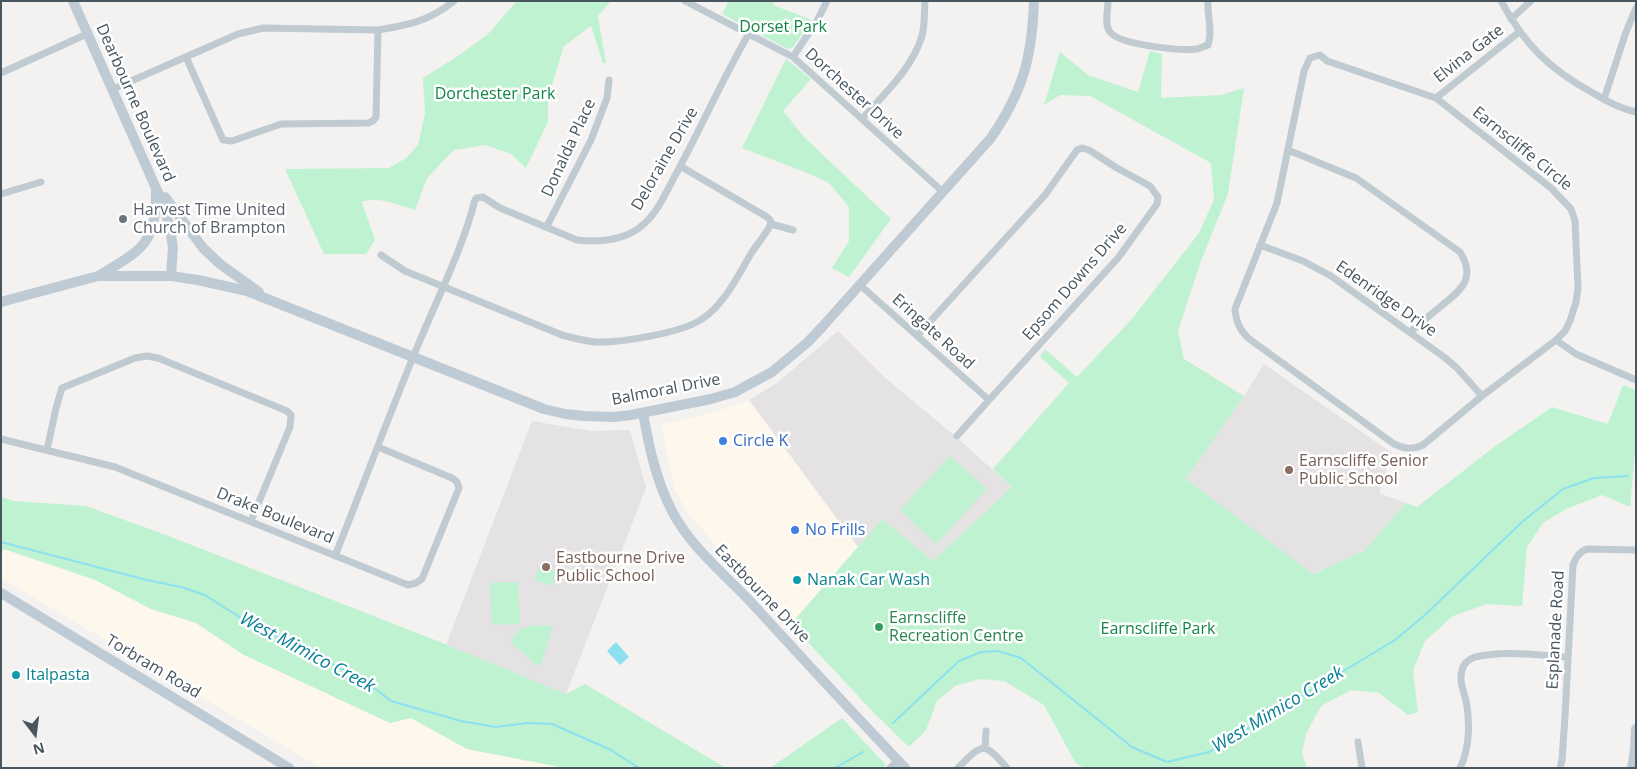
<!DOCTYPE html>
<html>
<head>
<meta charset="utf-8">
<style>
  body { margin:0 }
  #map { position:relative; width:1637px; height:769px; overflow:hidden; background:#f4f1f1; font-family:"Open Sans",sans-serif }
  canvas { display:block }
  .frame { position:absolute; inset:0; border:2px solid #485660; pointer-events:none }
  .north { position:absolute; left:10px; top:709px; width:50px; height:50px; -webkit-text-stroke:4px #fff; paint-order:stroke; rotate:165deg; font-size:14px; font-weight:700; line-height:20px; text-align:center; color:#485660 }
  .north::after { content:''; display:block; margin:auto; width:18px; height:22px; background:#485660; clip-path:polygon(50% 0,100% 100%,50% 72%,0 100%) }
</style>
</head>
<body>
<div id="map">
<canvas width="1637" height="769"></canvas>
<div class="frame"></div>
<div class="north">N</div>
</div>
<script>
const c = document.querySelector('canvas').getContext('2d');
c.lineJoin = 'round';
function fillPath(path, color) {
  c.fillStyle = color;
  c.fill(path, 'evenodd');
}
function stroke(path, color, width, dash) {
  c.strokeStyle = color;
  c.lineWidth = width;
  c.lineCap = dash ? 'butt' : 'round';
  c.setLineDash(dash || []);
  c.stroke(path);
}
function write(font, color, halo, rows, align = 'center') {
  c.font = font + ' "Open Sans",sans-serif';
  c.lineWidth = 5;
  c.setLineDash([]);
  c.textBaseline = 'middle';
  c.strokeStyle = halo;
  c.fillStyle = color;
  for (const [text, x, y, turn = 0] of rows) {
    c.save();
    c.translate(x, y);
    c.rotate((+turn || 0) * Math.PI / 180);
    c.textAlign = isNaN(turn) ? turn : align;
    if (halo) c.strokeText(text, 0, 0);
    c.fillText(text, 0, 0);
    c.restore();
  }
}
fillPath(new Path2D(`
  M749,400L858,547L791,624L719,549L688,513L675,490L661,424L680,421L730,407Z
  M4,549L95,580L151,609L196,623L244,655L390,723L411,718L467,749L565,768H321L1,578V553Z`), '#fdf7ec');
fillPath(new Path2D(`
  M838,331L883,376L955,436L1012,487L933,561L882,519L858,547L749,400L777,383Z
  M1264,364L1392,453L1379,493L1406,503L1364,551L1312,574L1186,479L1244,396Z
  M532,421L591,431L630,430L646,488L566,694L446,645Z`), '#e5e2e3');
fillPath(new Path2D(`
  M517,1H611L598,16L606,63H603L591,26L564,46L548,98V122L526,168L511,154L485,145L454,150L427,178L415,210C399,205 379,196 362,202L375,240L366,254H324L285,169L389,168L406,158L418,145L425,114L423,78L461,54L488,34Z
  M729,1H774L773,5L812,20L793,47L788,49L722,14Z
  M1150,51L1162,54L1161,98L1221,95L1244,88L1228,194L1201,261L1178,331L1184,359L1244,396L1186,479L1313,574L1364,551L1406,503L1417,507L1494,447L1552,407L1608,424L1623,385L1636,390V441L1630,507L1602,495L1566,509L1543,523L1527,547L1522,606L1487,604L1453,616L1425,641L1413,671L1418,712L1408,715L1379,693L1351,690L1321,706L1306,734L1302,753L1307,768H1084L1075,762L1044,705L1004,681L980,679L955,686L937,701L926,730L909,747L874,713L791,624L882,519L933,561L1012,487L993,469L1069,383L1040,357L1045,349L1077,377L1131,320L1199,233L1214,200L1211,163L1090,96L1060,95L1044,105L1060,52L1088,75L1138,92Z
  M786,59L811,79L783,111L804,137L891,219L849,277L832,268L849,241V207L829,183L805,172L742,148Z
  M950,456L987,489L936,544L900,510Z
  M1,497L14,501L86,506L166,535L435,640L566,694L585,684L726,768H565L467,749L411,718L390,723L244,655L196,623L151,609L95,580L4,549L1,553Z
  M540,566L556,571L552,586L535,580Z
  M518,582L520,624L492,625L490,583Z
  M534,625L553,626L541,665L538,666L510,642L520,629Z
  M842,718L886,765L882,768H770Z`), '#bff2d0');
fillPath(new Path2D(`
  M616,642L629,657L620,665L607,651Z`), '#8be1f0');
stroke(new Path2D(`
  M1,542L147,580L181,587L205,595L244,620L364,680L391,701L461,721L496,727L527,723L552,724L609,749L639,768
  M893,723L959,661L981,652L998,651L1021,658L1132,747L1167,762L1209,752L1395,640L1425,615L1522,522L1563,489L1594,478L1628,476
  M835,768L863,752`), '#8be1f0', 2);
stroke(new Path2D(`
  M685,1L793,57L943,192
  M1108,1C1108,11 1104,24 1110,32C1120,45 1180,51 1197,49C1201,48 1204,46 1208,45C1213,31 1207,16 1208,1
  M1501,1C1525,45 1549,69 1593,93C1606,101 1621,109 1636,112
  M1511,19L1531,1
  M1320,55L1327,61L1436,98L1551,188L1571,209L1575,221L1578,288L1576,302L1570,321L1565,331L1556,340L1482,396L1423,445C1412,450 1405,449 1394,444L1248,338C1239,329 1236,321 1235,309L1277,203L1304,71L1310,58Z
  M186,57L223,140L232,141L281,124L368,123L373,121L376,117L378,30
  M793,57L818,19L827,1
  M1,73L87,34
  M113,89L238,34L263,28L378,30C409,25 429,21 454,1
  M1436,98L1519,32
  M1604,99L1626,32L1636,8
  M862,119C884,94 912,69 922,36C925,25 924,13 925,1
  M1288,150L1356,178L1460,252C1477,279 1460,291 1440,307C1430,315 1420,324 1410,332
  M1,194L41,182
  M771,224L793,230
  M547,226L591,140L607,98L609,80
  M1260,245L1303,261L1331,276L1444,357L1456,367L1482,396
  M381,255L405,271L562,335C573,338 584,341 595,342C620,343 682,333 702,319C725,304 738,275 752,252C758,243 766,234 771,224L770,220L767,217L680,166
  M860,285L989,400
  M917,336L1045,195L1077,150L1082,148L1089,150L1117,168L1150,186L1158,197L1157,204L1118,258L989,400L957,436
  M1556,340L1576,354L1636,380
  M1,439L115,467L408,585L416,583L422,579L459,488L457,482L452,478L378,447
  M47,450L56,408L62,388L135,358L147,356L158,358L287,411L291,415L290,427L251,521
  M335,556C363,486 389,415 418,345C438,297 462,250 475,200L477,198L483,197L500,208L577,240C600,243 628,240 645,223C659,210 667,190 676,174C701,128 722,80 748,35
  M1358,742L1362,768
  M985,748L986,731
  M890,768L898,760
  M958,768C983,743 983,741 1007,768
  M1460,768C1470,748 1470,721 1466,700C1463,690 1459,680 1462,670C1463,664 1469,659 1475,657C1504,650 1537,655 1567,657
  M1560,768L1562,760L1565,716L1573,565C1576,557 1579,552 1587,549L1636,550`), '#bfcad1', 7);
stroke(new Path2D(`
  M73,1L163,204L170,228L173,248L171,276
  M165,197L203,248L220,264L259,292
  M100,275C143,249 156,244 156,190
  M1,302L98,276H171L198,280L247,291L544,409L565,414L584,416L614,417L631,415L711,399L735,392L772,372L808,342L823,326L991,138C1023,91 1032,58 1034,1
  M643,413C649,447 656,480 672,511C690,546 721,571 748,599C800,656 852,712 905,768
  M1,593L289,768
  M1632,768L1635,750L1636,729`), '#becbd5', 10);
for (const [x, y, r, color] of [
  [123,219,5,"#6b7280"],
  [723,441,5,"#3f7fe0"],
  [1289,470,5,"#8d6e63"],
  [795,530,5,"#3f7fe0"],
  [546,567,5,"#8d6e63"],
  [797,580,5,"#0f9aa8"],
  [879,627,5,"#2e9e5b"],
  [16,675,5,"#0f9aa8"]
]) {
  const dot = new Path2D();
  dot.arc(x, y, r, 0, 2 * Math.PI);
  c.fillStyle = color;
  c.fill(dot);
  stroke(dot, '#fff', 2);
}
write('16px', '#138646', '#fff', [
  ["Dorset Park",783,27],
  ["Dorchester Park",495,94],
  ["Earnscliffe Park",1158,629]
]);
write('16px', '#485660', '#fff', [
  ["Elvina Gate",1469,54,-38],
  ["Dorchester Drive",854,94,42],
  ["Dearbourne Boulevard",135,103,66],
  ["Donalda Place",569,148,-65],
  ["Earnscliffe Circle",1522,149,39],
  ["Deloraine Drive",665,159,-60],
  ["Epsom Downs Drive",1075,282,-49],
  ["Edenridge Drive",1386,299,35],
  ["Eringate Road",933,332,42],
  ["Balmoral Drive",666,390,-11],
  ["Drake Boulevard",275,516,22],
  ["Eastbourne Drive",762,594,46],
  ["Esplanade Road",1556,630,-87],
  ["Torbram Road",153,667,31]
]);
write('16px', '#5b616d', '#fff', [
  ["Harvest Time United",133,210],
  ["Church of Brampton",133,228]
], 'left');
write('16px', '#366cbe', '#fff', [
  ["Circle K",733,441],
  ["No Frills",805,530]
], 'left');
write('16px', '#785e54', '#fff', [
  ["Earnscliffe Senior",1299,461],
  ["Public School",1299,479],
  ["Eastbourne Drive",556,558],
  ["Public School",556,576]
], 'left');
write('16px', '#0d838f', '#fff', [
  ["Nanak Car Wash",807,580],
  ["Italpasta",26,675]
], 'left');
write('16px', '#27864d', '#fff', [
  ["Earnscliffe",889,618],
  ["Recreation Centre",889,636]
], 'left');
write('italic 18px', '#087f94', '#fff', [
  ["West Mimico Creek",307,653,28],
  ["West Mimico Creek",1278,710,-31]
]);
</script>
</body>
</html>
